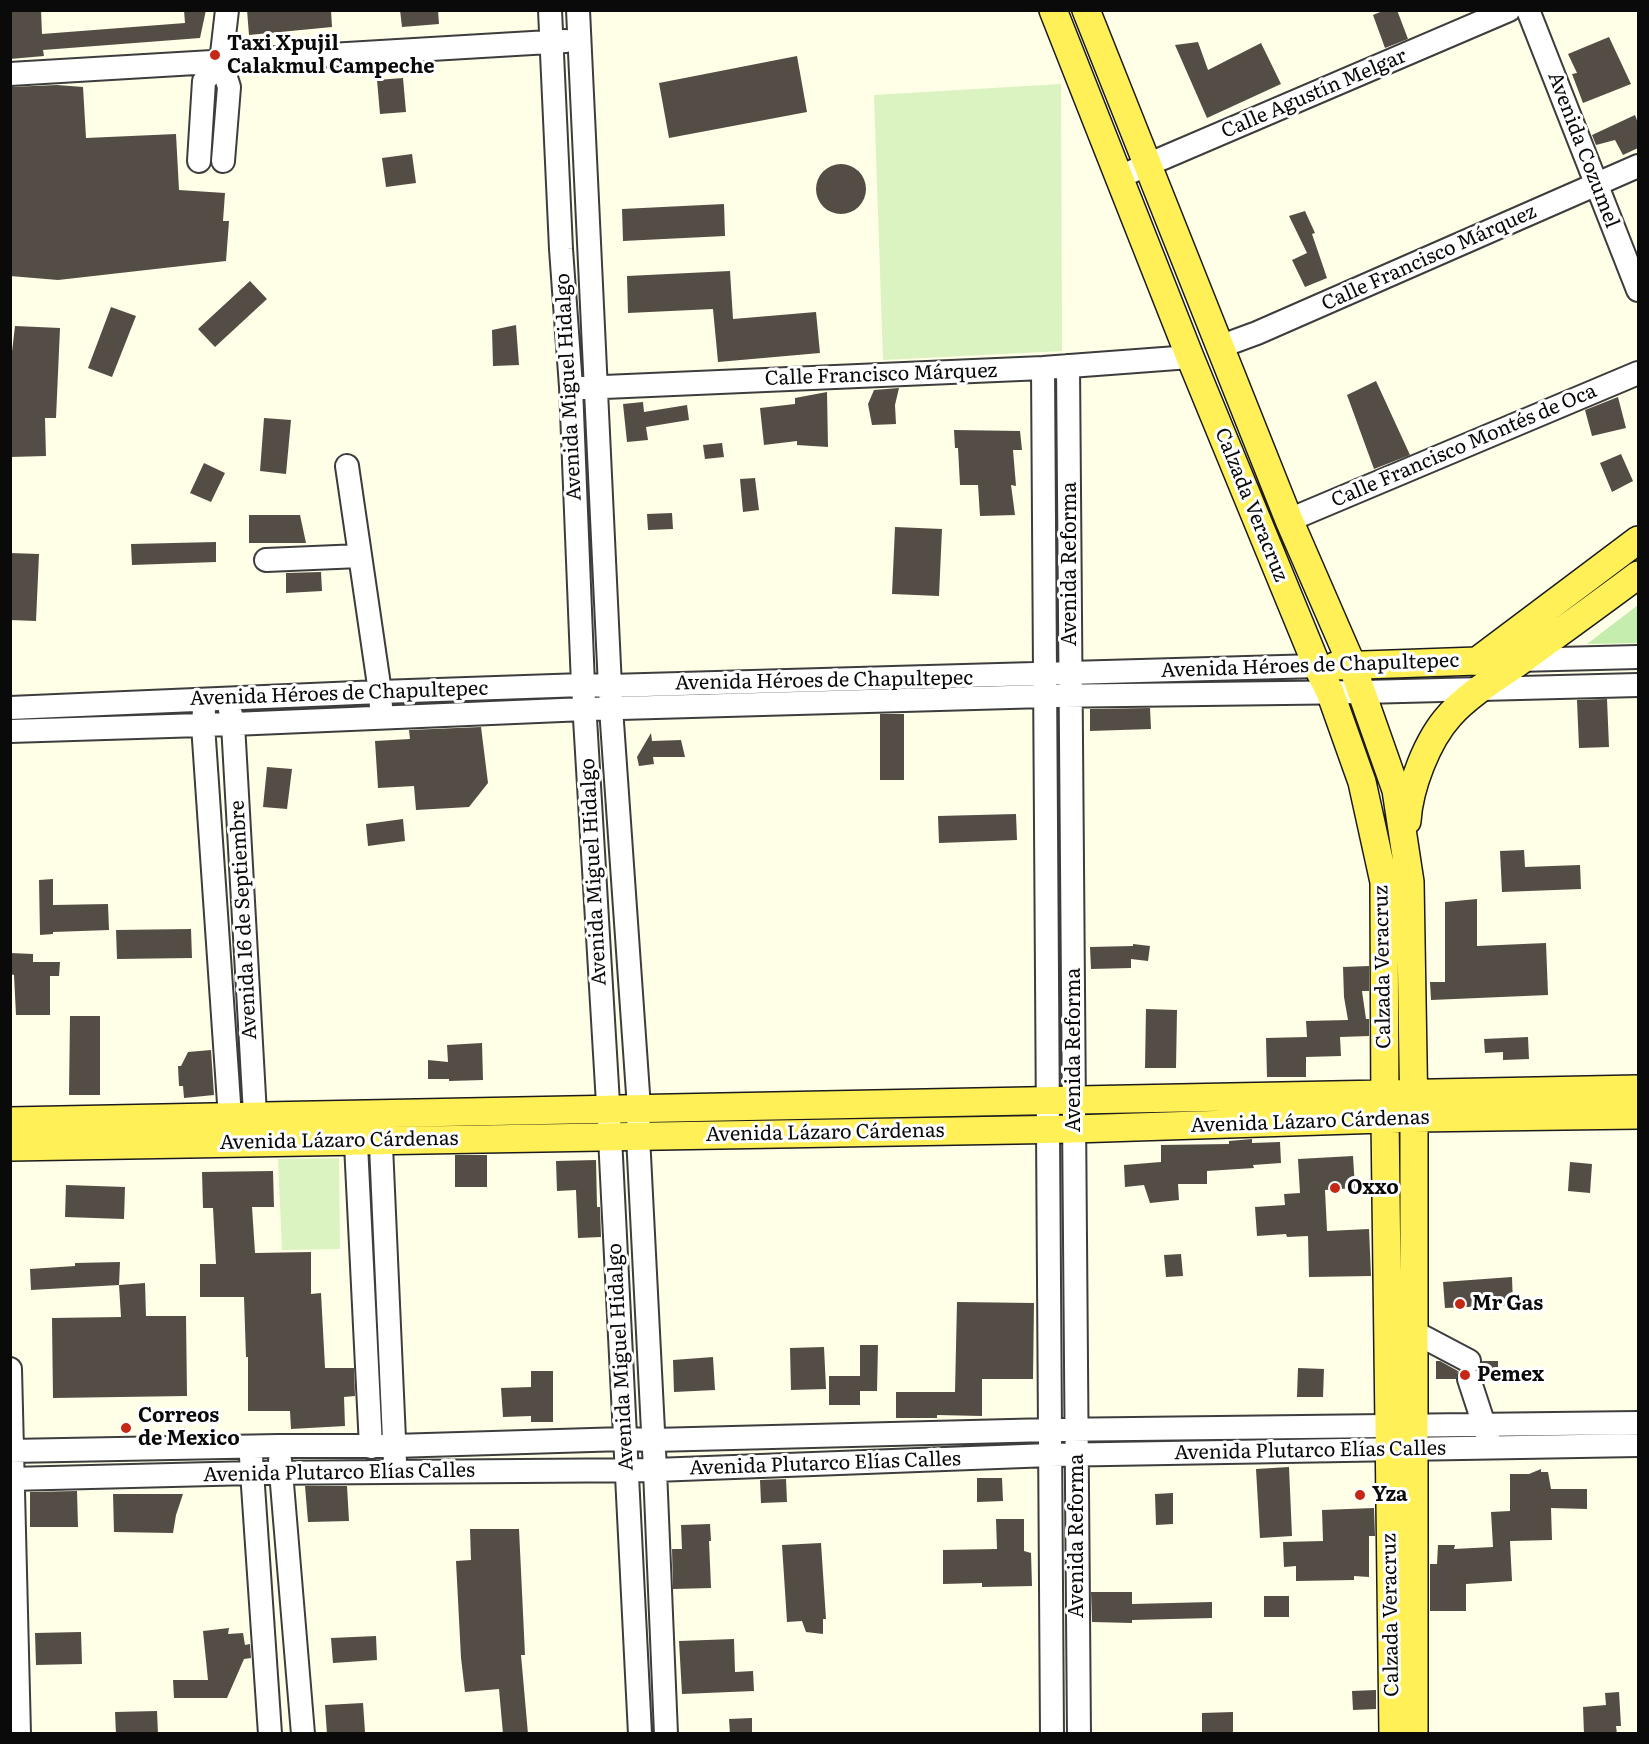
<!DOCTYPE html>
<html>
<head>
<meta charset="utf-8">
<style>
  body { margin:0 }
  #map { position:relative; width:1649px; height:1744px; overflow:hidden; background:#fffee7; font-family:Literata,serif }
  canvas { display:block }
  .frame { position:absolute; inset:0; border:12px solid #0a0a0a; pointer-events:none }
</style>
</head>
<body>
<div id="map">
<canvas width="1649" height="1744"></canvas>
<div class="frame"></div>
</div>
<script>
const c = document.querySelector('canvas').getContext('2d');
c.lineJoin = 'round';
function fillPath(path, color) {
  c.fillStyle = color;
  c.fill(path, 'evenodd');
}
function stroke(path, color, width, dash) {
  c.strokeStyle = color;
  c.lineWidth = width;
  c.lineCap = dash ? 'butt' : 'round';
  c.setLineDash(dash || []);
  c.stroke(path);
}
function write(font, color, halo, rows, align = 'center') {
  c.font = font + ' Literata,serif';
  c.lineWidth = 6;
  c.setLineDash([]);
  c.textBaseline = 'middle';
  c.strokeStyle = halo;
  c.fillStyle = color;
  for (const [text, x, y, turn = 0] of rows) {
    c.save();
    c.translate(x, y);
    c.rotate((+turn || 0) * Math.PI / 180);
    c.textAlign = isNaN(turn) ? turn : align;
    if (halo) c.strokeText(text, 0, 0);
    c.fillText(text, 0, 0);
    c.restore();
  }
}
fillPath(new Path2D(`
  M1638,605V643L1587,644Z`), '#c5edad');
fillPath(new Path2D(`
  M1061,84L1062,351L883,360L874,95Z
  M339,1158L340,1249L282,1250L278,1159Z`), '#daf3c0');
fillPath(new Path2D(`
  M10,10H41L42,34L185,23L184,10H206L200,38L43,50L44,56L10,59Z
  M247,10H331L332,27L249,35Z
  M400,10H438L439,24L402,27Z
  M1385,10H1397L1408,39L1385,48L1373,15Z
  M1609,37L1631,84L1583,103L1572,74L1577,73L1568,54Z
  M1198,42L1208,70L1261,43L1281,84L1207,118L1175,45Z
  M797,56L807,112L669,138L659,83Z
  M403,78L406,112L380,114L377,80Z
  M57,85L83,87L86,138L176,134L179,190L225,193L223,221H229L226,261L58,280L10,276V87Z
  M1635,115L1638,123V148L1623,155L1615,140L1596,145L1592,135Z
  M412,154L416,183L386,187L382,158Z
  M816 189a25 25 0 1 1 50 0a25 25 0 1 1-50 0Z
  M724,204L725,236L623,241L622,209Z
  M1305,211L1315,233L1312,234L1327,278L1305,287L1292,260L1307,253L1289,216Z
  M730,271L733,319L816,312L820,353L718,362L713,309L628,313L627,276Z
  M250,281L267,299L215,347L198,329Z
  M111,307L136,316L112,377L88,368Z
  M516,325L519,365L493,366L492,330Z
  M15,326L60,328L56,418H45L46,456L10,457V369Z
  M1376,381L1410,455L1374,469L1347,395Z
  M899,388L895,405L896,424L872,425L868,404L874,390Z
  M827,392L828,447L797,445V441L764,445L760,408L795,404V398Z
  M1618,397L1626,428L1592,436L1585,410Z
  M643,402L644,412L687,405L689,420L646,427L648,440L627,442L623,404Z
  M264,418L291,420L286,474L260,471Z
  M954,430L1020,431L1022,450H1013L1016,486L1011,485L1015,515L980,516L978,485H960L958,448H955Z
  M722,443L724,457L705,459L703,445Z
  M1621,454L1633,481L1612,492L1600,463Z
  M204,463L225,473L211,502L190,493Z
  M755,478L759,510L743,512L740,479Z
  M672,513L673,529L648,530L647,514Z
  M249,515H300L306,543H249Z
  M895,527L942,529L939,596L892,594Z
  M216,542V562L132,565L131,544Z
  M10,553L39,554L36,621L10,620Z
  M321,572L322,591L286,593V573Z
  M1607,699L1609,747L1579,748L1577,700Z
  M1150,708L1151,729L1090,731V709Z
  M880,714H904V780H880Z
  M481,727L488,783L469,807L416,810L414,786L378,788L375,741L410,739L409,730Z
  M651,733L652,741L681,740L685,757H653L654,764L639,766L637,757Z
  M267,767L292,769L287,809L263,807Z
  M1016,814L1017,840L939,843L938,816Z
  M403,819L405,841L368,846L366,824Z
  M1524,850L1525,867L1580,865L1581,889L1502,892L1500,851Z
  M53,879V905L108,904L109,930L53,932V934L40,935L39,880Z
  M1477,899V946L1546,943L1548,995L1431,1000L1430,982H1445V902Z
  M191,929L192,958L117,959L116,930Z
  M1133,944L1150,946L1148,961L1131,959V968L1091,969L1090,947L1133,946Z
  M10,953L33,954V962H60L59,976H50V1015H16L14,975L10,974Z
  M1369,966V991H1362L1366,1019H1369V1036L1340,1037L1341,1056L1306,1057V1077H1267L1266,1038L1307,1037L1306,1021L1348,1020L1344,997L1343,967Z
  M1146,1009L1177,1010L1176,1068H1145Z
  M70,1016H100V1095H69Z
  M1528,1037L1529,1059L1503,1060V1052L1485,1053L1484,1039Z
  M482,1043L483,1080L449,1081V1079H428V1060L448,1062L447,1045Z
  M211,1050L214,1095L184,1098L183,1086H179L178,1066H181L188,1052Z
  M1252,1139V1143L1280,1142L1281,1163L1253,1165L1254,1168L1207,1171V1184H1178L1179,1200L1150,1203L1144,1185L1125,1187L1124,1165L1161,1162V1145L1229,1144V1141Z
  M455,1155H487V1187H455Z
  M1353,1156L1355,1188L1325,1190L1327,1231L1369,1229L1371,1276L1309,1277L1308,1236L1287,1237L1286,1234L1257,1236L1255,1207L1285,1205L1284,1194L1300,1193L1298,1159Z
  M596,1160L597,1207H600L601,1237L578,1238L576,1190L557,1191L556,1161Z
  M1570,1162L1592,1164L1590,1193L1568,1191Z
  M273,1171L274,1207H252L255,1253L311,1252V1294L321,1293L325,1368H354L355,1396L344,1397L345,1426L291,1429L290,1411H248V1357H246L244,1297H200V1264H216L213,1208H203L202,1172Z
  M66,1185L125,1187L124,1219L65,1217Z
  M1181,1254L1183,1276L1166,1277L1164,1255Z
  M120,1262L119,1285L31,1290L30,1269L75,1266V1263Z
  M1512,1277L1513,1305L1445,1308L1443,1282Z
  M145,1283L146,1316H186L187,1396L53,1398L52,1318L121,1317L119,1285Z
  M957,1302L1034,1303L1033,1379H982V1416L937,1415V1418H896V1392H955Z
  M860,1345H878L877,1391H860V1405H829V1376H860Z
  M824,1347L826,1389L791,1390L790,1348Z
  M713,1357L715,1390L674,1392L673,1360Z
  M1436,1361H1440L1458,1371L1456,1379H1436Z
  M1482,1361H1498V1379H1483L1479,1370Z
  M1298,1368L1324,1369L1323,1397H1297Z
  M531,1371H553V1422H531V1416L503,1417L501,1388L531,1387Z
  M1289,1467L1292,1536L1260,1538L1256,1469Z
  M1541,1469V1472H1548L1551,1489H1587V1509L1551,1508L1552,1540L1510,1541L1512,1581L1466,1584V1611H1430V1564H1437L1438,1545H1455L1454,1549L1493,1547L1491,1512L1510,1511V1474H1529Z
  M977,1478H1002L1003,1501L977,1502Z
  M786,1479L787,1502L761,1503L760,1480Z
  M305,1486H347L349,1521L308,1522Z
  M77,1491L78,1527H30V1492Z
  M1173,1493V1524L1156,1525L1155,1494Z
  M113,1494H183L176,1515L173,1533L114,1532Z
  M1374,1508L1375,1536H1369V1577L1354,1576V1580L1296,1581V1566L1284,1567L1283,1542L1323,1541L1322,1510Z
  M996,1519H1024V1551L1031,1553L1032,1586L982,1587V1583L943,1584V1550L997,1549Z
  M710,1524L711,1541H709L711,1588L673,1589L672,1549H682L681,1525Z
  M470,1529H519L525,1655H521L528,1734H503L499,1689L465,1692L461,1658L456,1561L471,1560Z
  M821,1543L826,1619H823V1634L806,1632L802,1621L787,1622L782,1545Z
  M1091,1592H1132V1604L1212,1602V1618L1132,1620V1623L1092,1622Z
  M1264,1596H1289V1617H1264Z
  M229,1628L228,1634L243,1633L245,1645L250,1644L251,1658L244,1659L227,1698H174L173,1680H208L203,1631Z
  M81,1632L82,1664L36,1665L35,1633Z
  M376,1636L377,1660L333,1663L331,1638Z
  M734,1639L735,1672L753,1671L754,1691L682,1694L679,1641Z
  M1376,1690V1709L1353,1710L1352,1691Z
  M1619,1692L1621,1726H1616L1617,1734H1584L1583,1707L1606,1705L1605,1693Z
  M363,1703L365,1732L327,1734L325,1705Z
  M157,1711L158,1734H116L115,1712Z
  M1233,1712V1734H1202V1713Z
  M752,1718V1734H730L729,1719Z`), '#544d45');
const minor = new Path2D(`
  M550,10L561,249L571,387L583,685L610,1137L640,1734
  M578,10L611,708L639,1108L638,1136L655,1470L666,1734
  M1528,10L1638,290
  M10,74L566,41
  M199,161L204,81L221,62
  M223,161L229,87L221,62L227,10
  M1119,177L1509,10
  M1219,347L1257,333L1638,166
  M1068,366L1079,1734
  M1043,368L1052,1734
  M581,388L1043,368L1190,357
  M347,466L380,692L381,707
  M1289,520L1638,373
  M266,560L360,556
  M1517,660L1638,657
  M10,708L380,692L583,685L610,686L1317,666
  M204,710L203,725L231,1132
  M230,710L233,724L256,1132
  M10,731L233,724L585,709L1045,696L1363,692L1638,685
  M380,1123L395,1462
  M355,1124L371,1447
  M1414,1332L1469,1361
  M10,1369L19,1734
  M1469,1379L1488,1437
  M10,1451L279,1446H394L624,1439L653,1440L1050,1430L1638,1423
  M251,1457L270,1734
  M280,1460L303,1734
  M10,1479L253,1473L655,1470L1050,1455L1638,1445`);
const major = new Path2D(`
  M1053,10L1190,357L1317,666L1330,692L1362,782L1384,882L1385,1119L1393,1734
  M1086,10L1289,520L1352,665L1396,790L1410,882L1414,1118V1734
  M1335,666L1477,661L1638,540
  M1407,821C1409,788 1427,740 1450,715C1469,694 1496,678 1519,662C1559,633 1599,604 1638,575
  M10,1121L1638,1089
  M10,1147L1074,1129L1414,1118L1638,1115`);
stroke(minor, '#3d3d3d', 26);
stroke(major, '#1b1b1b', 30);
stroke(minor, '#fff', 22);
stroke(major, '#fff057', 27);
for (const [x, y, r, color] of [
  [215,55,6,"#c62816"],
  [1335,1188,6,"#c62816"],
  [1460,1304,6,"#c62816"],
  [1465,1375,6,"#c62816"],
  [126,1428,6,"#c62816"],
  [1360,1495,6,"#c62816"]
]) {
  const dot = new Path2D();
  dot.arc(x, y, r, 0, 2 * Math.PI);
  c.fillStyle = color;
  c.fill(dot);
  stroke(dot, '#fff', 2);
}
write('bold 20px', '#0a0a0a', '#fff', [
  ["Taxi Xpujil",227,44],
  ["Calakmul Campeche",227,67],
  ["Oxxo",1347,1188],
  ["Mr Gas",1472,1304],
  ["Pemex",1477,1375],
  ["Correos",138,1416],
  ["de Mexico",138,1439],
  ["Yza",1372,1495]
], 'left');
write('20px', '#0a0a0a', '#fff', [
  ["Calle Agustín Melgar",1314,94,-23],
  ["Avenida Cozumel",1583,150,69],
  ["Calle Francisco Márquez",1429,258,-24],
  ["Calle Francisco Márquez",881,375,-2],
  ["Avenida Miguel Hidalgo",569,387,-93],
  ["Calle Francisco Montés de Oca",1464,446,-23],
  ["Calzada Veracruz",1251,505,68],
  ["Avenida Reforma",1070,564,-90],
  ["Avenida Héroes de Chapultepec",1310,666,-2],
  ["Avenida Héroes de Chapultepec",824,681,-1],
  ["Avenida Héroes de Chapultepec",339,694,-2],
  ["Avenida Miguel Hidalgo",594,872,-93],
  ["Avenida 16 de Septiembre",244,920,-93],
  ["Calzada Veracruz",1383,967,-91],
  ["Avenida Reforma",1074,1050,-90],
  ["Avenida Lázaro Cárdenas",1310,1122,-2],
  ["Avenida Lázaro Cárdenas",825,1133,-1],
  ["Avenida Lázaro Cárdenas",339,1141,-1],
  ["Avenida Miguel Hidalgo",621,1357,-93],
  ["Avenida Plutarco Elías Calles",1310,1451,-1],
  ["Avenida Plutarco Elías Calles",825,1464,-2],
  ["Avenida Plutarco Elías Calles",339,1473,-1],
  ["Avenida Reforma",1077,1536,-90],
  ["Calzada Veracruz",1391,1615,-91]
]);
</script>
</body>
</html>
